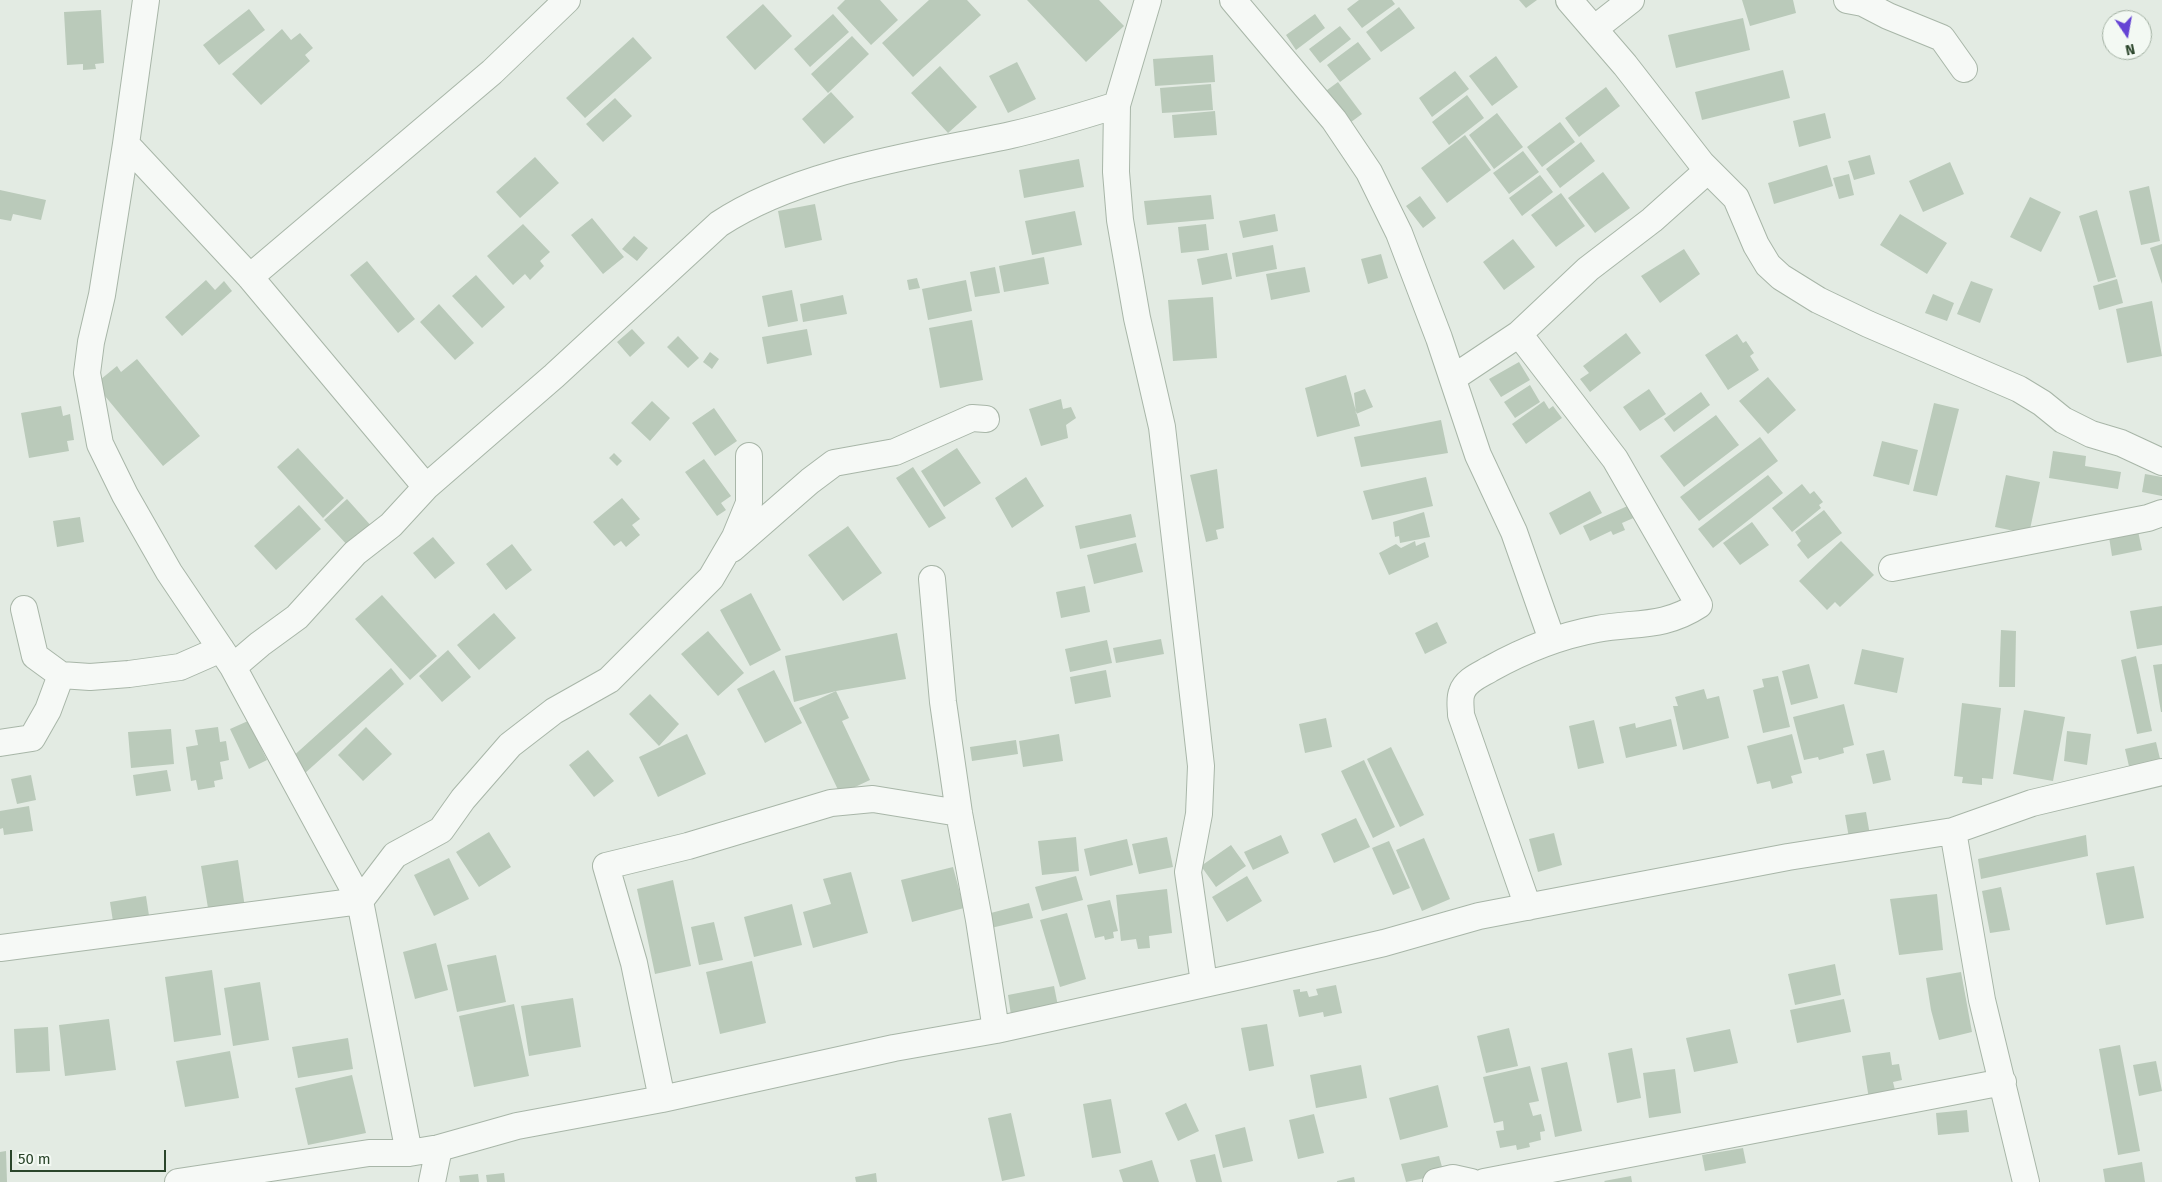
<!DOCTYPE html>
<html>
<head>
<meta charset="utf-8">
<style>
  body { margin:0 }
  #map { position:relative; width:2162px; height:1182px; overflow:hidden; background:#e3ebe3; font-family:"Fira Sans",sans-serif }
  canvas { display:block }
  .north { position:absolute; left:2102px; top:10px; width:50px; height:50px; box-sizing:border-box; background:#f3f9f3; border:1px solid #a3b1a3; border-radius:50%; rotate:168deg; font-size:14px; font-weight:700; line-height:20px; text-align:center; color:#2a452a }
  .north::after { content:''; display:block; margin:auto; width:18px; height:22px; background:#6544d4; clip-path:polygon(50% 0,100% 100%,50% 72%,0 100%) }
  .scale { position:absolute; left:10px; top:1150px; width:156px; height:22px; box-sizing:border-box; border:2px solid #2a452a; border-top:0; padding-left:6px; font-size:15px; line-height:18px; white-space:nowrap; color:#2a452a; -webkit-text-stroke:4px #f3f9f3; paint-order:stroke }
</style>
</head>
<body>
<div id="map">
<canvas width="2162" height="1182"></canvas>
<div class="north">N</div>
<div class="scale">50 m</div>
</div>
<script>
const c = document.querySelector('canvas').getContext('2d');
c.lineJoin = 'round';
function fillPath(path, color) {
  c.fillStyle = color;
  c.fill(path, 'evenodd');
}
function stroke(path, color, width, dash) {
  c.strokeStyle = color;
  c.lineWidth = width;
  c.lineCap = dash ? 'butt' : 'round';
  c.setLineDash(dash || []);
  c.stroke(path);
}
fillPath(new Path2D(`
  M845,0H880L898,20L871,45L837,8Z
  M929,0H967L981,15L913,77L882,43Z
  M1027,0H1099L1124,26L1086,62Z
  M1359,0H1392L1395,4L1362,28L1347,9Z
  M1519,0H1537L1526,8Z
  M1742,0H1793L1796,13L1750,26Z
  M763,4L792,36L755,70L726,37Z
  M1399,7L1415,28L1381,52L1366,32Z
  M249,9L265,30L219,65L203,45Z
  M101,10L104,63L95,64L96,69L83,70V64L67,65L64,12Z
  M833,14L849,32L810,67L794,49Z
  M1315,14L1325,28L1296,50L1286,35Z
  M1743,18L1750,50L1676,68L1668,35Z
  M1340,26L1351,39L1320,63L1309,49Z
  M282,29L291,40L300,33L313,48L305,55L310,61L261,105L232,74Z
  M852,36L869,54L828,93L811,74Z
  M633,37L652,58L585,118L566,98Z
  M1358,42L1371,59L1340,82L1327,65Z
  M1213,55L1215,82L1155,86L1153,59Z
  M1496,56L1518,87L1492,106L1469,76Z
  M1017,62L1036,99L1008,113L989,76Z
  M940,66L977,107L948,133L911,93Z
  M1783,70L1790,98L1702,120L1695,92Z
  M1455,71L1469,89L1432,117L1419,98Z
  M1338,82L1362,114L1347,125L1323,93Z
  M1211,84L1213,110L1162,113L1160,88Z
  M1606,87L1620,106L1579,137L1565,118Z
  M831,92L854,117L824,144L802,119Z
  M1467,95L1484,118L1449,145L1432,122Z
  M615,98L632,116L603,142L586,124Z
  M1215,111L1217,135L1174,138L1172,115Z
  M1497,113L1523,147L1494,169L1469,135Z
  M1825,113L1831,138L1799,147L1793,121Z
  M1560,122L1575,142L1542,167L1527,147Z
  M1465,135L1491,170L1447,203L1421,168Z
  M1581,142L1595,161L1560,188L1546,169Z
  M1523,151L1539,172L1509,194L1493,173Z
  M1870,155L1875,174L1854,180L1848,161Z
  M535,157L559,183L520,218L496,192Z
  M1079,159L1084,187L1024,198L1019,170Z
  M1950,162L1964,194L1923,212L1909,181Z
  M1827,165L1833,186L1774,204L1768,183Z
  M1603,172L1630,208L1595,233L1568,198Z
  M1849,174L1854,195L1839,199L1833,178Z
  M1540,175L1553,192L1522,216L1509,198Z
  M2149,186L2160,241L2141,245L2129,191Z
  M0,190L46,200L41,220L13,214L11,221L0,219Z
  M1561,193L1585,226L1556,247L1531,215Z
  M1211,195L1214,219L1147,225L1144,201Z
  M1420,196L1436,218L1423,228L1406,206Z
  M2030,197L2061,212L2041,252L2010,237Z
  M815,204L822,240L785,248L778,211Z
  M2097,210L2116,277L2098,282L2079,216Z
  M1075,211L1082,245L1032,255L1025,221Z
  M1275,214L1278,231L1243,238L1239,221Z
  M1900,214L1947,243L1927,274L1880,245Z
  M592,218L624,257L603,274L571,235Z
  M523,224L550,252L540,261L544,266L530,280L525,274L513,285L487,256Z
  M1206,224L1209,250L1181,253L1178,227Z
  M634,236L648,248L637,261L622,249Z
  M1513,239L1535,267L1504,290L1483,262Z
  M2162,244V284L2150,248Z
  M1273,245L1277,269L1236,277L1232,253Z
  M1684,249L1700,274L1660,303L1641,276Z
  M1227,253L1232,279L1202,285L1197,259Z
  M1381,254L1388,278L1368,284L1361,259Z
  M1044,257L1049,284L1004,292L999,266Z
  M367,261L415,319L398,333L350,275Z
  M995,267L1000,293L975,297L970,272Z
  M1305,267L1310,292L1271,300L1266,274Z
  M476,275L505,307L482,328L452,296Z
  M917,278L920,288L909,290L907,280Z
  M2117,279L2123,303L2099,310L2093,286Z
  M206,280L215,290L224,281L232,291L182,336L165,317Z
  M966,280L972,311L928,320L922,289Z
  M1971,281L1993,289L1980,323L1957,314Z
  M792,290L798,321L768,327L762,296Z
  M1933,294L1954,303L1947,321L1925,313Z
  M843,295L847,314L803,322L800,304Z
  M1213,297L1217,358L1173,361L1168,300Z
  M2152,301L2162,356L2127,363L2116,309Z
  M439,304L474,343L455,360L420,322Z
  M972,320L983,380L940,388L929,328Z
  M632,329L645,343L630,357L617,342Z
  M807,329L812,355L767,364L762,337Z
  M1626,333L1641,353L1590,392L1580,379L1589,373L1583,366Z
  M1737,334L1743,343L1746,341L1754,353L1750,356L1759,370L1728,390L1705,355Z
  M678,336L699,358L688,368L667,347Z
  M710,352L719,359L712,369L703,362Z
  M137,359L200,436L163,466L95,384L117,366L121,372Z
  M1519,362L1530,380L1501,397L1489,379Z
  M1346,375L1360,426L1317,437L1305,388Z
  M1768,377L1796,410L1768,434L1739,401Z
  M1530,385L1540,402L1515,418L1504,402Z
  M1365,389L1373,407L1356,414L1354,393Z
  M1649,389L1666,414L1640,431L1623,407Z
  M1701,392L1710,405L1674,432L1664,419Z
  M1061,399L1063,409L1071,407L1076,418L1066,425L1068,438L1041,446L1029,409Z
  M652,401L670,418L650,441L631,423Z
  M1544,401L1549,409L1553,406L1562,418L1526,444L1512,424Z
  M1934,403L1959,409L1937,496L1913,491Z
  M61,406L63,416L70,414L74,440L67,441L69,451L29,458L21,413Z
  M714,408L737,441L715,456L692,423Z
  M1716,415L1739,445L1684,487L1660,456Z
  M1441,420L1448,453L1361,467L1354,437Z
  M1760,437L1778,461L1699,521L1680,497Z
  M1882,441L1918,450L1909,485L1873,476Z
  M298,448L344,498L323,518L277,467Z
  M957,448L981,483L944,507L921,471Z
  M2053,451L2086,456L2085,466L2121,472L2118,489L2049,478Z
  M614,453L622,461L617,466L609,458Z
  M704,459L731,496L721,503L726,510L717,516L685,472Z
  M913,467L946,518L929,528L896,478Z
  M1217,469L1224,528L1216,530L1218,539L1206,542L1190,475Z
  M2145,474L2162,477V496L2142,492Z
  M1768,475L1783,493L1713,548L1698,529Z
  M2006,475L2040,482L2029,534L1995,527Z
  M1026,477L1044,506L1012,528L995,498Z
  M1426,477L1433,506L1372,520L1363,491Z
  M1802,484L1810,494L1814,491L1823,502L1819,505L1821,508L1792,532L1772,508Z
  M1590,491L1602,513L1560,535L1549,513Z
  M622,498L640,519L632,525L640,535L626,547L621,541L614,546L593,522Z
  M347,499L373,528L350,548L324,520Z
  M1632,504L1638,516L1622,523L1625,530L1613,535L1611,531L1590,541L1583,526Z
  M299,505L321,529L276,570L254,546Z
  M1824,510L1842,533L1808,559L1797,545L1801,541L1795,532Z
  M1424,512L1430,537L1400,543L1399,536L1395,537L1393,522Z
  M1131,514L1136,537L1080,549L1075,526Z
  M80,517L84,542L57,547L53,521Z
  M1752,522L1769,545L1740,565L1723,543Z
  M848,526L882,573L843,601L808,555Z
  M2138,531L2142,550L2112,556L2109,537Z
  M433,537L455,563L435,579L413,553Z
  M1415,541L1416,546L1425,542L1429,557L1389,575L1379,553L1396,544L1401,548Z
  M1841,541L1874,575L1840,607L1835,602L1827,610L1799,581Z
  M1136,543L1143,572L1094,584L1087,555Z
  M512,544L532,570L506,590L486,564Z
  M1085,586L1090,612L1061,618L1056,592Z
  M751,593L781,650L750,666L720,610Z
  M382,595L437,656L410,680L355,619Z
  M2162,606V645L2137,649L2130,611Z
  M494,613L516,638L479,670L457,645Z
  M1437,622L1447,643L1425,654L1415,633Z
  M2001,630L2016,631L2015,687H1999Z
  M708,631L744,673L718,696L681,654Z
  M897,633L906,679L836,691L849,718L842,721L870,780L840,794L799,708L836,691L794,702L785,656Z
  M1161,639L1164,654L1116,663L1113,648Z
  M1107,640L1112,663L1070,672L1065,649Z
  M1862,649L1904,658L1897,693L1854,684Z
  M448,650L471,677L442,702L419,676Z
  M2136,656L2152,731L2137,734L2121,660Z
  M1809,664L1818,698L1791,705L1782,671Z
  M2162,664V712H2161L2153,665Z
  M391,668L404,684L304,774L290,759Z
  M774,670L802,723L765,743L737,689Z
  M1106,670L1111,697L1075,704L1070,677Z
  M1778,676L1790,727L1763,733L1753,690L1764,687L1762,679Z
  M1704,689L1707,699L1719,696L1729,738L1683,750L1673,706H1678L1675,697Z
  M650,694L679,724L659,746L629,714Z
  M1962,703L2001,708L1993,779L1982,778V785L1962,783L1963,777L1954,776Z
  M1844,704L1854,745L1843,748L1844,753L1819,760L1818,757L1804,760L1793,717Z
  M2024,710L2065,717L2053,781L2013,774Z
  M1326,718L1332,747L1305,753L1299,724Z
  M1671,719L1677,746L1626,758L1619,727L1635,723L1636,728Z
  M1594,720L1604,763L1578,769L1569,726Z
  M248,721L267,760L249,769L230,729Z
  M218,727L220,742L226,741L229,760L220,762L223,779L214,781L215,787L198,790L196,780L191,781L186,747L198,745L195,730Z
  M366,727L392,754L363,781L338,755Z
  M171,729L174,764L131,768L128,732Z
  M2067,731L2091,734L2087,765L2064,761Z
  M687,734L706,774L658,797L639,757Z
  M1059,734L1063,761L1023,767L1019,741Z
  M1792,734L1802,773L1791,776L1793,783L1772,789L1770,781L1757,784L1747,746Z
  M1016,740L1018,754L972,761L970,747Z
  M2156,742L2162,767L2131,775L2125,749Z
  M1391,747L1424,815L1400,827L1367,759Z
  M588,750L614,781L594,797L569,765Z
  M1884,750L1891,780L1873,784L1866,754Z
  M1364,760L1395,827L1373,838L1341,771Z
  M167,770L171,791L136,796L133,775Z
  M31,775L36,800L17,804L11,779Z
  M29,806L33,831L4,835L3,828L0,829V811Z
  M1866,812L1870,835L1849,838L1845,815Z
  M1356,818L1370,847L1334,863L1321,834Z
  M489,832L511,867L479,887L456,852Z
  M1554,833L1562,865L1538,872L1529,839Z
  M1281,835L1289,853L1253,870L1244,852Z
  M2086,835L2088,856L1981,879L1978,859Z
  M1076,837L1079,871L1042,875L1038,841Z
  M1167,837L1173,867L1139,874L1132,844Z
  M1424,838L1450,899L1422,911L1396,850Z
  M1127,839L1133,865L1090,876L1084,849Z
  M1389,841L1410,888L1393,895L1372,848Z
  M1231,845L1246,866L1216,887L1201,866Z
  M449,858L469,899L434,916L414,875Z
  M238,860L245,908L209,914L201,866Z
  M2134,866L2144,918L2106,925L2096,873Z
  M953,867L964,908L912,922L901,880Z
  M851,872L868,933L813,948L803,912L831,904L823,879Z
  M1076,876L1083,900L1042,911L1035,887Z
  M1247,876L1262,901L1227,922L1212,897Z
  M673,880L691,966L655,974L637,889Z
  M2001,887L2010,930L1990,933L1982,891Z
  M1167,889L1172,933L1149,936L1150,948L1138,949L1136,939L1121,941L1116,895Z
  M1937,894L1943,950L1899,955L1890,899Z
  M146,896L150,922L114,928L110,902Z
  M1110,900L1118,931L1113,932L1114,938L1105,940L1104,936L1095,938L1087,905Z
  M1029,903L1033,918L991,928L987,914Z
  M792,904L802,945L754,957L744,917Z
  M1067,913L1086,979L1060,987L1040,920Z
  M714,922L723,960L699,965L691,927Z
  M436,943L448,990L415,999L403,952Z
  M496,955L506,1002L457,1012L447,965Z
  M752,961L766,1023L720,1034L706,972Z
  M1835,964L1841,995L1795,1005L1788,974Z
  M212,970L221,1035L174,1042L165,977Z
  M1961,972L1972,1032L1939,1040L1931,1010L1926,978Z
  M260,982L269,1040L233,1046L224,988Z
  M1336,985L1342,1013L1324,1017L1323,1012L1299,1017L1293,990L1300,989V992L1307,991L1309,997L1318,995L1316,989Z
  M1054,986L1058,1006L1011,1015L1008,995Z
  M573,998L581,1047L529,1056L521,1006Z
  M1844,999L1851,1032L1797,1043L1790,1010Z
  M514,1004L529,1076L474,1087L459,1016Z
  M109,1019L116,1070L65,1076L59,1025Z
  M1267,1024L1274,1066L1249,1071L1241,1028Z
  M48,1027L50,1071L16,1073L14,1029Z
  M1509,1028L1518,1066L1486,1073L1477,1036Z
  M1730,1029L1738,1063L1694,1072L1686,1038Z
  M348,1038L353,1069L298,1078L292,1047Z
  M2120,1045L2140,1151L2118,1155L2099,1049Z
  M1632,1048L1641,1098L1617,1103L1608,1053Z
  M230,1051L239,1098L185,1107L176,1061Z
  M1890,1052L1892,1065L1899,1064L1902,1080L1893,1082L1896,1094L1869,1099L1862,1056Z
  M2156,1061L2162,1091L2139,1096L2133,1065Z
  M1567,1062L1582,1131L1555,1137L1541,1068Z
  M1361,1065L1367,1098L1316,1108L1310,1075Z
  M1530,1066L1539,1101L1529,1103L1533,1116L1541,1114L1545,1131L1540,1132L1541,1140L1529,1143L1530,1147L1517,1150L1516,1145L1500,1148L1496,1131L1504,1130L1503,1121L1494,1123L1483,1077Z
  M1675,1069L1681,1113L1649,1118L1643,1073Z
  M352,1075L366,1133L308,1145L295,1088Z
  M1438,1085L1448,1127L1400,1140L1389,1098Z
  M1111,1099L1121,1153L1092,1158L1083,1104Z
  M1186,1103L1199,1131L1178,1141L1165,1113Z
  M1967,1110L1969,1132L1938,1135L1936,1113Z
  M1011,1113L1025,1176L1002,1181L988,1118Z
  M1314,1114L1324,1153L1298,1159L1289,1120Z
  M1245,1127L1253,1161L1223,1168L1215,1135Z
  M1743,1148L1746,1163L1705,1171L1702,1155Z
  M6,1151L7,1182H0V1152Z
  M1215,1154L1222,1182H1196L1190,1160Z
  M1439,1156L1444,1174L1406,1182L1401,1164Z
  M1152,1160L1159,1182H1123L1119,1170Z
  M2142,1162L2145,1182H2105L2103,1169Z
  M504,1173L505,1182H487L486,1175Z
  M876,1173L877,1182H856L855,1177Z
  M478,1174L479,1182H460L459,1176Z
  M1631,1176L1632,1182H1605L1604,1181Z
  M1354,1177L1355,1182H1337V1181Z`), '#bacaba');
const minor = new Path2D(`
  M146,0L126,144L102,295L91,342L87,373L100,444L125,495L169,572L233,667
  M1148,0L1117,105L1116,172L1120,220L1137,318L1162,427L1195,712L1201,766L1199,814L1188,872L1204,983
  M1233,0L1334,120L1369,172L1399,233L1439,338L1478,455L1514,532L1552,640
  M1569,0L1625,65L1702,164L1736,198L1756,245L1768,265L1781,277L1818,300L1868,324L2019,389L2042,403L2063,420L2091,434L2121,443L2162,462
  M1847,0L1863,3L1888,16L1942,38L1964,69
  M1594,29L1631,0
  M126,144L250,277L426,487
  M250,277L492,72L567,0
  M1519,334L1615,459L1699,605C1664,628 1635,622 1597,629C1559,636 1524,650 1490,669C1480,675 1466,680 1462,692C1459,699 1461,708 1461,715L1528,907
  M1453,378L1519,334L1588,269L1652,220L1708,170
  M732,549L810,481L834,463L895,452L972,418L986,419
  M1892,568L2148,518L2162,513
  M932,579L943,702L959,813L979,920L996,1030
  M24,609L35,656L61,675L90,677L129,674L180,667L221,649
  M0,743L32,738L48,710L61,675
  M1953,831L1982,1000L2026,1182
  M0,948L360,901L395,855L441,830L463,799L510,745L554,711L609,680L711,578L735,537L749,503V456
  M662,1099L634,963L606,866L688,846L831,803L873,799L959,813
  M409,1153L360,901L233,667L260,644L297,617L355,553L391,525L426,487L554,376L719,224C799,171 918,155 1011,135C1047,127 1082,116 1117,105
  M178,1182L369,1153H409L439,1148L517,1126L662,1099L894,1048L996,1030L1245,975L1384,943L1479,916L1788,857L1953,831L2032,803L2162,772
  M432,1182L439,1148
  M1436,1182L1453,1178L1471,1182
  M1484,1182L2003,1082`);
stroke(minor, '#a8b6a8', 28);
stroke(minor, '#f6f9f6', 26);
</script>
</body>
</html>
